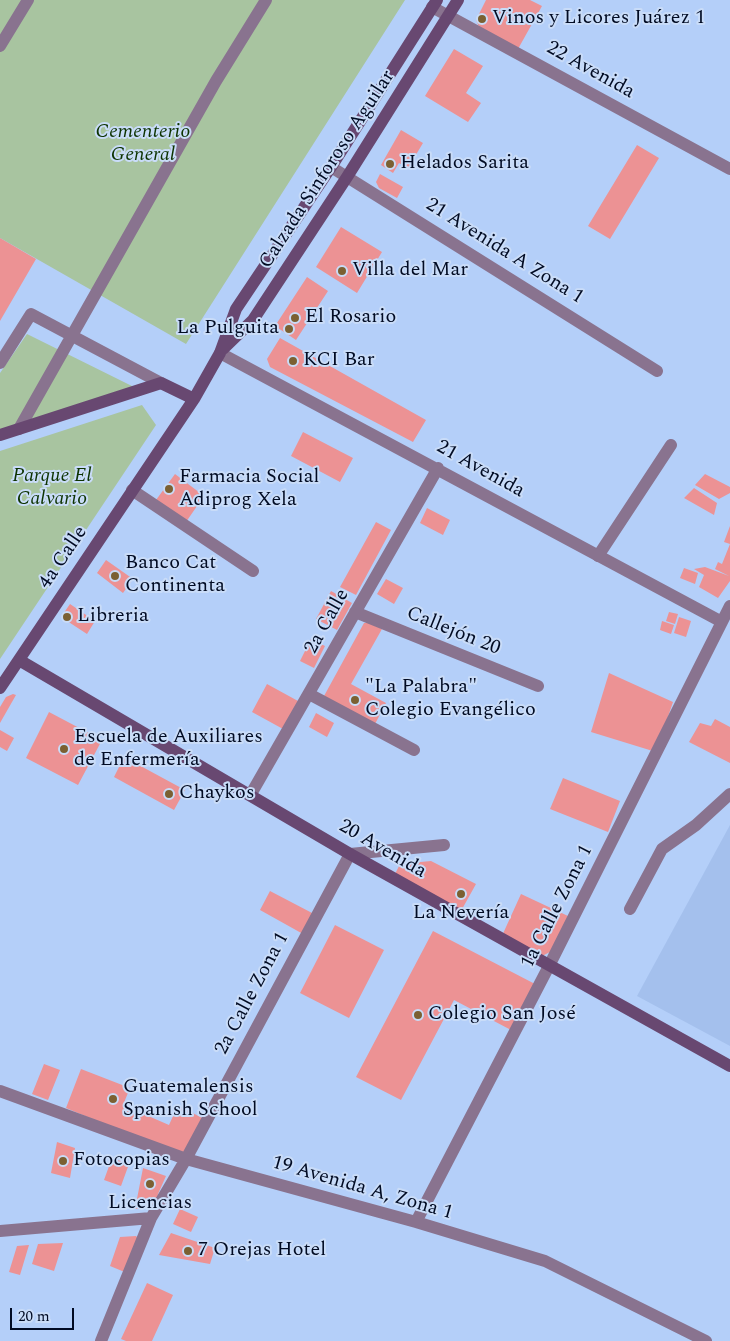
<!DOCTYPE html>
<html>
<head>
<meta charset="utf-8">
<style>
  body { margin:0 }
  #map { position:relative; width:730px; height:1341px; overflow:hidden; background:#b4cff9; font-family:Spectral,serif }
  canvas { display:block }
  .scale { position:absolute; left:10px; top:1308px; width:64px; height:22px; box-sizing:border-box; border:2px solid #010b23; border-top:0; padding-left:6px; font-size:15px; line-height:18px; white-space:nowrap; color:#010b23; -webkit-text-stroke:4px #c9dcf8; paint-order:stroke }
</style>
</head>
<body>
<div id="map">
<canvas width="730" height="1341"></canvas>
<div class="scale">20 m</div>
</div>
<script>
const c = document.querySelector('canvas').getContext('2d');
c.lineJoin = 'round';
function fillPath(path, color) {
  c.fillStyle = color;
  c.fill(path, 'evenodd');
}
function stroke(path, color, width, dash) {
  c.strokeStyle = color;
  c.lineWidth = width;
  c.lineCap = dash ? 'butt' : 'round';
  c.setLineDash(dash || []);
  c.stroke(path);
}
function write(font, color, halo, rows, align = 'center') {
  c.font = font + ' Spectral,serif';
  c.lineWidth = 4;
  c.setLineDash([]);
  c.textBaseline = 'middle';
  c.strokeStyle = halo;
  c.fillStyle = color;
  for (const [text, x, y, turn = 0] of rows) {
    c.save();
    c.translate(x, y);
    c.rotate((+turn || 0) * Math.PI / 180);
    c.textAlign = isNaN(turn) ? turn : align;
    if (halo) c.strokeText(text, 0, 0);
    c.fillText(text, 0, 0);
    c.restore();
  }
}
fillPath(new Path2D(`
  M730,825V1046L637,996Z`), '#a4c0ed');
fillPath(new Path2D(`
  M0,0H405L186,344L0,238Z
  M27,334L140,390L0,435V373Z
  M142,405L156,425L0,659V451Z`), '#a8c4a0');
fillPath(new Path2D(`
  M486,0H530L542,6L518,49L480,29L476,20Z
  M454,49L483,66L466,93L481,103L468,122L425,96Z
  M401,130L423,143L408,168L399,163L393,173L381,165Z
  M637,145L659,158L610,239L588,226Z
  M380,174L403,187L397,198L379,188L376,182Z
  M341,227L382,252L357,293L316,267Z
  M0,238L36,259L0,321Z
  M307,277L328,291L296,340L275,326Z
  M280,338L426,420L413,442L270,367L267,359Z
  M303,432L353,458L340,482L291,456Z
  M175,474L204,496L186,522L156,500Z
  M705,474L730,487V493L719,499L695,485Z
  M694,488L717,503L714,515L684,498Z
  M427,508L450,520L443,535L420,523Z
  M376,522L391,530L356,595L340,587Z
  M730,526V544L724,542Z
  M730,544V581L718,598L699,587L704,575L694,569L705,567L729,576L715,569L718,562L722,564Z
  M106,560L133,579L123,593L97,573Z
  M684,568L698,573L695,584L680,578Z
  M386,579L403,588L394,604L377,594Z
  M331,591L352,603L337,630L316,619Z
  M70,604L95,621L87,634L61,617Z
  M669,612L678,614L675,624L666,621Z
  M679,617L691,621L686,637L674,633Z
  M662,621L674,625L671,634L660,630Z
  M364,623H370L382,629L351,684L386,703L375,724L324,696Z
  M311,639L325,646L314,668L300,661Z
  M609,673L673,702L656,752L591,732Z
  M267,684L298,701L283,729L252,712Z
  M13,694L16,695L0,723V707L6,697Z
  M49,712L102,740L78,785L26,758Z
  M316,713L334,723L327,737L309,727Z
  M715,719L730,727V763L689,742L700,723L711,726Z
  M0,730L14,738L7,751L0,747Z
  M124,757L185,790L174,810L114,777Z
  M563,778L620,801L608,832L550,809Z
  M431,861L476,884L461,911L394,876L400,864Z
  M270,891L314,914L303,934L260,910Z
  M521,894L568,916L552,951L542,956L501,938Z
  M335,925L384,950L349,1018L300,993Z
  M433,931L535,984L511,1030L454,1000L401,1100L356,1077Z
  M44,1064L60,1070L48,1100L32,1094Z
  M81,1069L130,1088L123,1105L169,1125L178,1105L204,1119L188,1152L176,1154L66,1108Z
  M57,1142L75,1148L70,1178L51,1173Z
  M112,1158L129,1164L121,1186L104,1180Z
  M143,1168L166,1176L158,1194L157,1206L135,1209Z
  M180,1209L198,1217L191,1232L173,1224Z
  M171,1233L215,1248L210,1264L159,1255Z
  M136,1236L140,1241L127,1273L110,1266L120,1237Z
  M63,1243L54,1271L32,1264L38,1244Z
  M29,1245L20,1275L9,1272L17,1246Z
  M147,1283L173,1295L152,1341H126L121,1339Z`), '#ec9294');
stroke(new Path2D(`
  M0,46L28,0
  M0,363L31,314L161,383
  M19,429L216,81L266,0
  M598,556L671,445
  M630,909L662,849L696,825L730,794`), '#89738f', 12);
stroke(new Path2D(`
  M432,7L730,169
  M331,167L657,371
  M220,353L722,622
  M132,490L253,571
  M355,612L538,686
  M309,694L414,750
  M251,794L438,468
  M0,1091L186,1159L416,1222L545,1261L706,1341
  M416,1222L549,966L730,606
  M0,1231L151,1218
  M101,1341L151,1218L186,1159L350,854L444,845`), '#89738f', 12);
stroke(new Path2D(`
  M223,349L253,320L347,177L458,0
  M0,435L161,383L194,399
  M19,660L350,854L730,1066
  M0,688L194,399L220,353L236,309L331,167L437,0`), '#684871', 12);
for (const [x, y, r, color] of [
  [482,19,5,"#7b6032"],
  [390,164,5,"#7b6032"],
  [342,271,5,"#7b6032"],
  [295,318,5,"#7b6032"],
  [289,329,5,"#7b6032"],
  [293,361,5,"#7b6032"],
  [169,489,5,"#7b6032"],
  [115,576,5,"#7b6032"],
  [67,617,5,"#7b6032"],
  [355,700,5,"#7b6032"],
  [64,749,5,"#7b6032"],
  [169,794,5,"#7b6032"],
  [461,894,5,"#7b6032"],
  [418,1015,5,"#7b6032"],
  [113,1099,5,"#7b6032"],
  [63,1161,5,"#7b6032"],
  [150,1184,5,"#7b6032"],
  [188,1251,5,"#7b6032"]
]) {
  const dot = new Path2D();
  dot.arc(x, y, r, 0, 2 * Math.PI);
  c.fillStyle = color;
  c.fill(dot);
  stroke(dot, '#c9dcf8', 2);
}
write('20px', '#010b23', '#c9dcf8', [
  ["Vinos y Licores Juárez 1",492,19],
  ["Helados Sarita",400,164],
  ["Villa del Mar",352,271],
  ["El Rosario",305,318],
  ["La Pulguita",279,329,"right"],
  ["KCI Bar",303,361],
  ["Farmacia Social",179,478],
  ["Adiprog Xela",179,501],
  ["Banco Cat",125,564],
  ["Continenta",125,587],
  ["Libreria",77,617],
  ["\"La Palabra\"",365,688],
  ["Colegio Evangélico",365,711],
  ["Escuela de Auxiliares",74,738],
  ["de Enfermería",74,761],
  ["Chaykos",179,794],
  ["La Nevería",461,914,"center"],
  ["Colegio San José",428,1015],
  ["Guatemalensis",123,1088],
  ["Spanish School",123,1111],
  ["Fotocopias",73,1161],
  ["Licencias",150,1204,"center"],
  ["7 Orejas Hotel",198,1251]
], 'left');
write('20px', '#010b23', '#c9dcf8', [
  ["22 Avenida",590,71,29],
  ["Calzada Sinforoso Aguilar",328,170,-57],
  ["21 Avenida A Zona 1",504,252,32],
  ["21 Avenida",480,470,29],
  ["4a Calle",64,558,-56],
  ["2a Calle",328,622,-61],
  ["Callejón 20",453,632,22],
  ["20 Avenida",382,850,30],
  ["1a Calle Zona 1",558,907,-63],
  ["2a Calle Zona 1",253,994,-62],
  ["19 Avenida A, Zona 1",362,1189,16]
]);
write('italic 20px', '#0d3300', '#c9dcf8', [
  ["Cementerio",143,133],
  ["General",143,156],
  ["Parque El",52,477],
  ["Calvario",52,500]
]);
</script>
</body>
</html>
